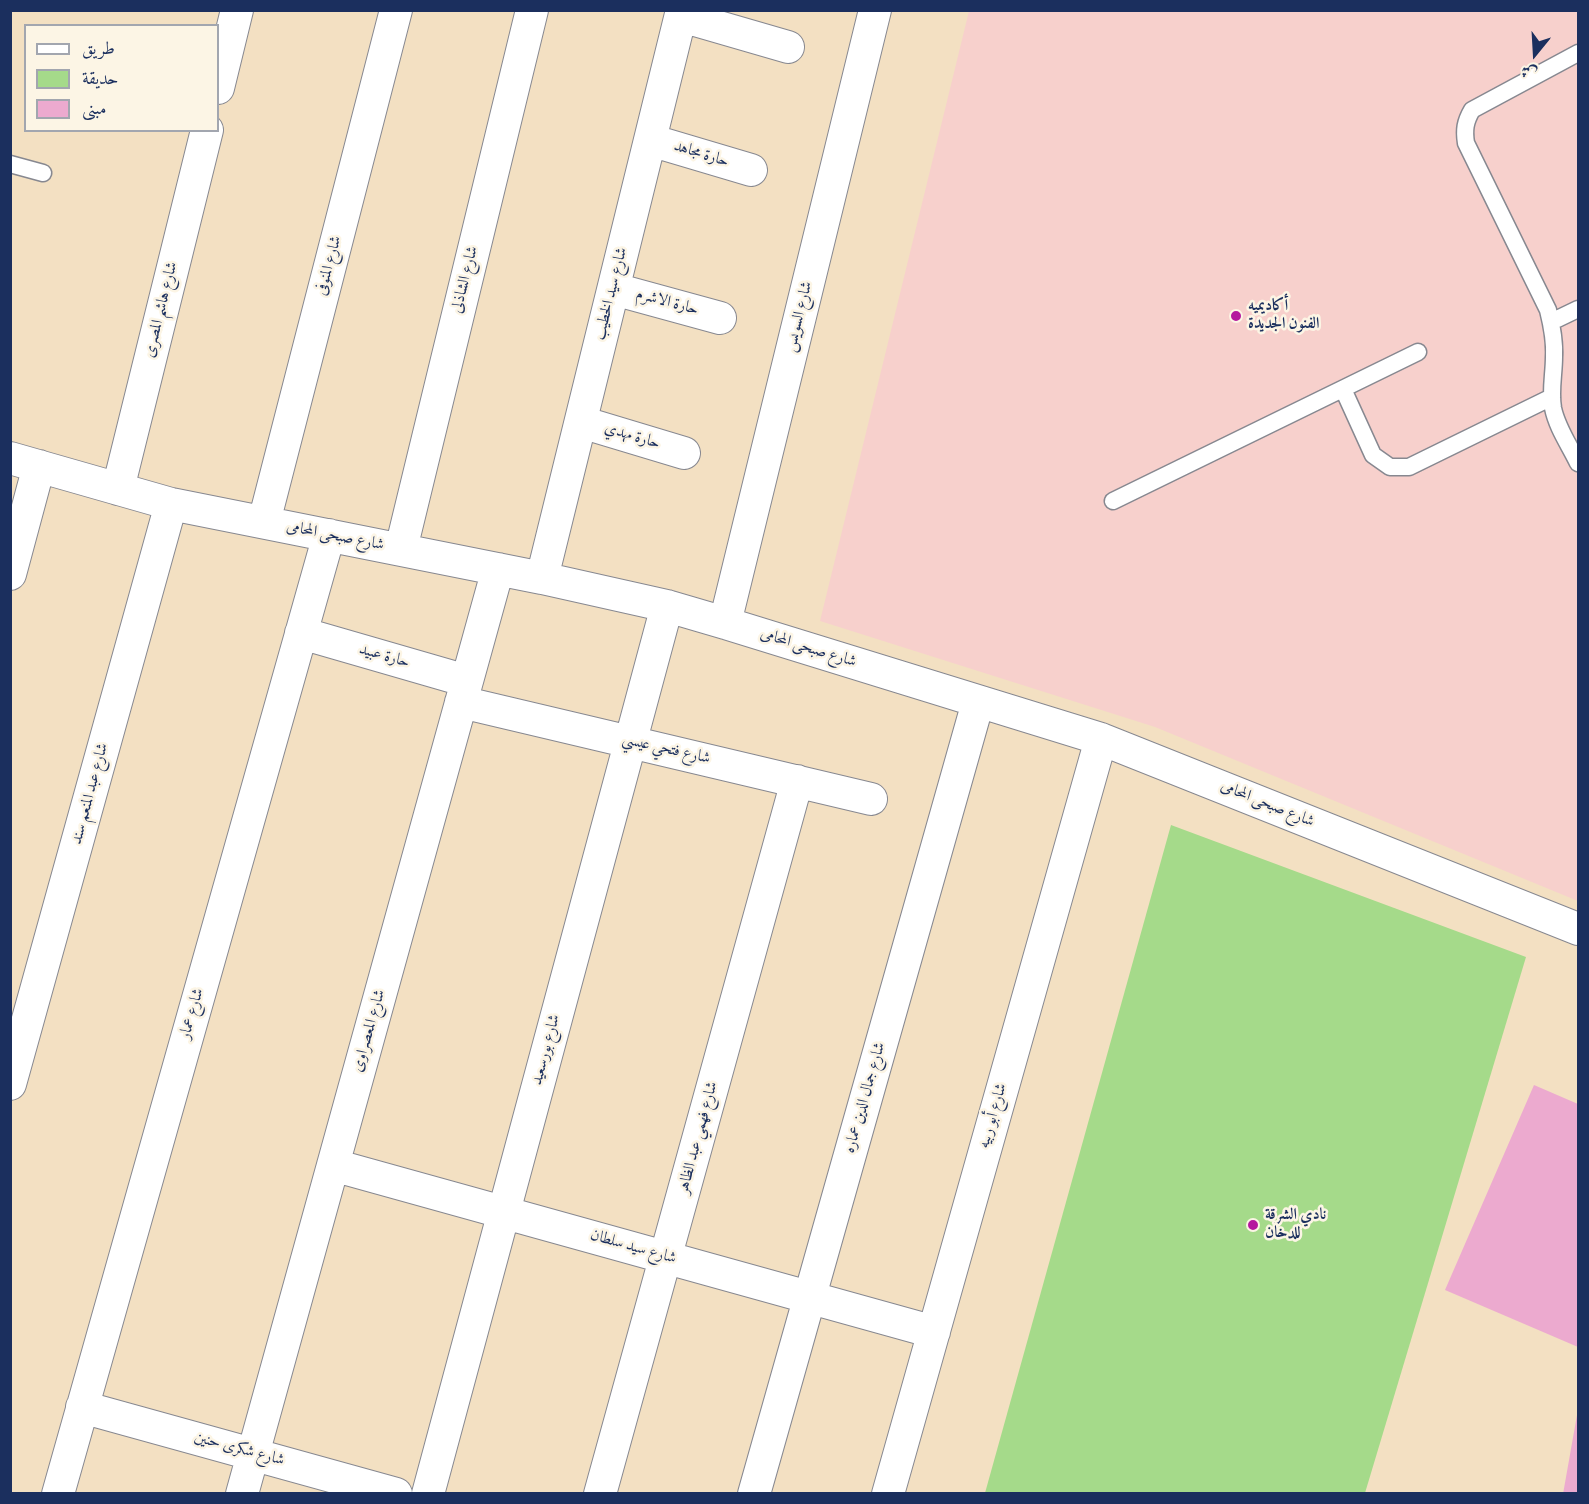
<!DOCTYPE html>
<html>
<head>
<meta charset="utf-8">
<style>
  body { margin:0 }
  #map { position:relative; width:1589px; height:1504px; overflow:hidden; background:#f3e0c2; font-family:Vollkorn,Amiri,serif }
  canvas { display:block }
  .frame { position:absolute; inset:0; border:12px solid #1b2f5e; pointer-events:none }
  .legend { position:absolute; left:24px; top:24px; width:195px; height:108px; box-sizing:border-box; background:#fcf5e5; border:2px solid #a2a6af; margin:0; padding:8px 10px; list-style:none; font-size:18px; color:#1b2f5e }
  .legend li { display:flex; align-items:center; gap:12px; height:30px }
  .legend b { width:30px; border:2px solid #a2a6af }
  .north { position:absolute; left:1505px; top:24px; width:60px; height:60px; -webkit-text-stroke:4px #fcf5e5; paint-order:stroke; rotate:198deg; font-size:16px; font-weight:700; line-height:24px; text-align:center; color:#1b2f5e }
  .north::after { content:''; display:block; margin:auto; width:21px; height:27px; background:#1b2f5e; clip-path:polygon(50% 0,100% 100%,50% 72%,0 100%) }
</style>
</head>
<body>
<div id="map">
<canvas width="1589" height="1504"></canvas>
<div class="frame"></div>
<ul class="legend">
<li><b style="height:8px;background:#fff"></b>طريق</li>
<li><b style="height:16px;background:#a5da8a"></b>حديقة</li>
<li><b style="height:16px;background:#ecaacf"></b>مبنى</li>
</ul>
<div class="north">ش</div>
</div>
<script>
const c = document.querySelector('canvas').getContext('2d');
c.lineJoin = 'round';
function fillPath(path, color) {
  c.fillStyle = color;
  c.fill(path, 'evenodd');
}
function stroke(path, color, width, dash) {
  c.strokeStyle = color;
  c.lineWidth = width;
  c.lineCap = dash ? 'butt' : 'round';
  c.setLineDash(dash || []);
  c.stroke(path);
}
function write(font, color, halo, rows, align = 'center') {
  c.font = font + ' Vollkorn,Amiri,serif';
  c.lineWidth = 5;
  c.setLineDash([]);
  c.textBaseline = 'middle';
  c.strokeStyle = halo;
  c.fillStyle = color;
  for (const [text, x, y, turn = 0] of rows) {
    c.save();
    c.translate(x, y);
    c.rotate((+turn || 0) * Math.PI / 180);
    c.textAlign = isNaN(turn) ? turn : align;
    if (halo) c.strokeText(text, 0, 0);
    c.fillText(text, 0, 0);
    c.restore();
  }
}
fillPath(new Path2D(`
  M969,11H1578V901L1155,727L820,621Z`), '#f7d0cc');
fillPath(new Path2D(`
  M1171,825L1526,957L1365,1493H985Z`), '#a5da8a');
fillPath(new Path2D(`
  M1534,1085L1578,1104V1347L1445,1290Z
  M1577,1415L1578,1416V1494H1563Z`), '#ecaacf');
const lane = new Path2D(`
  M1578,53L1472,110C1465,122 1464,130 1466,143L1548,310C1552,326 1555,341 1554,357C1554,374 1550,391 1553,408C1557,428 1570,446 1578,463
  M10,164L43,173
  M1551,322L1578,309
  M1343,389L1373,455L1390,467H1409L1552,397
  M1113,501L1418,352`);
const street = new Path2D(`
  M681,16L788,47
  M218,88L237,10
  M650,140L751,170
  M614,289L720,318
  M581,422L684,453
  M10,458L171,504L542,578L667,606L725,623L1101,739L1578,929
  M118,489L207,130
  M264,522L396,10
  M401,549L532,10
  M10,574L39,466
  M542,578L682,10
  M725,623L875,10
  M301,633L467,681
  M461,702L871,799
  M10,1084L171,504
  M333,1165L934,1332
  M82,1407L396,1494
  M58,1494L329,535
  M242,1494L498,569
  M428,1494L667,606
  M600,1494L797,781
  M754,1494L978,702
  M888,1494L1101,739`);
stroke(lane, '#878890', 19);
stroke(street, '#878890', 34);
stroke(lane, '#fff', 16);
stroke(street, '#fff', 32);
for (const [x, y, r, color] of [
  [1236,316,6,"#b5179e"],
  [1253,1225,6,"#b5179e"]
]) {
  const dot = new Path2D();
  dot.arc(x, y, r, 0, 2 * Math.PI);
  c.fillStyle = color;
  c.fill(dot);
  stroke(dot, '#fcf5e5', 2);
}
write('16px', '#1b2f5e', '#fcf5e5', [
  ["حارة مجاهد",701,155,17],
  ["شارع المنوفى",330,266,-75],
  ["شارع الشاذلى",466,280,-76],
  ["شارع سيد الخطيب",612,294,-76],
  ["حارة الاشرم",667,303,15],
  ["شارع هاشم المصرى",162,310,-76],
  ["شارع السويس",800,317,-76],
  ["حارة مهدي",632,437,17],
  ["شارع صبحى المحامى",335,537,11],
  ["شارع صبحى المحامى",808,649,17],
  ["حارة عبيد",384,657,16],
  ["شارع فتحي عيسي",666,750,13],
  ["شارع عبد المنعم سند",91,794,-75],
  ["شارع صبحى المحامى",1267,805,22],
  ["شارع عمار",193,1014,-74],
  ["شارع المعصراوى",370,1031,-74],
  ["شارع بورسعيد",547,1050,-75],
  ["شارع جمال الدين عماره",866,1098,-74],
  ["شارع أبو ربيه",994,1116,-74],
  ["شارع فهمي عبد الظاهر",699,1138,-75],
  ["شارع سيد سلطان",633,1248,16],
  ["شارع شكرى حنين",239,1450,15]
]);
write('bold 16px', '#1b2f5e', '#fcf5e5', [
  ["أكاديميه",1248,307],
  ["الفنون الجديدة",1248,325],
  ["نادي الشرقة",1265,1216],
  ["للدخان",1265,1234]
], 'left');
</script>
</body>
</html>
